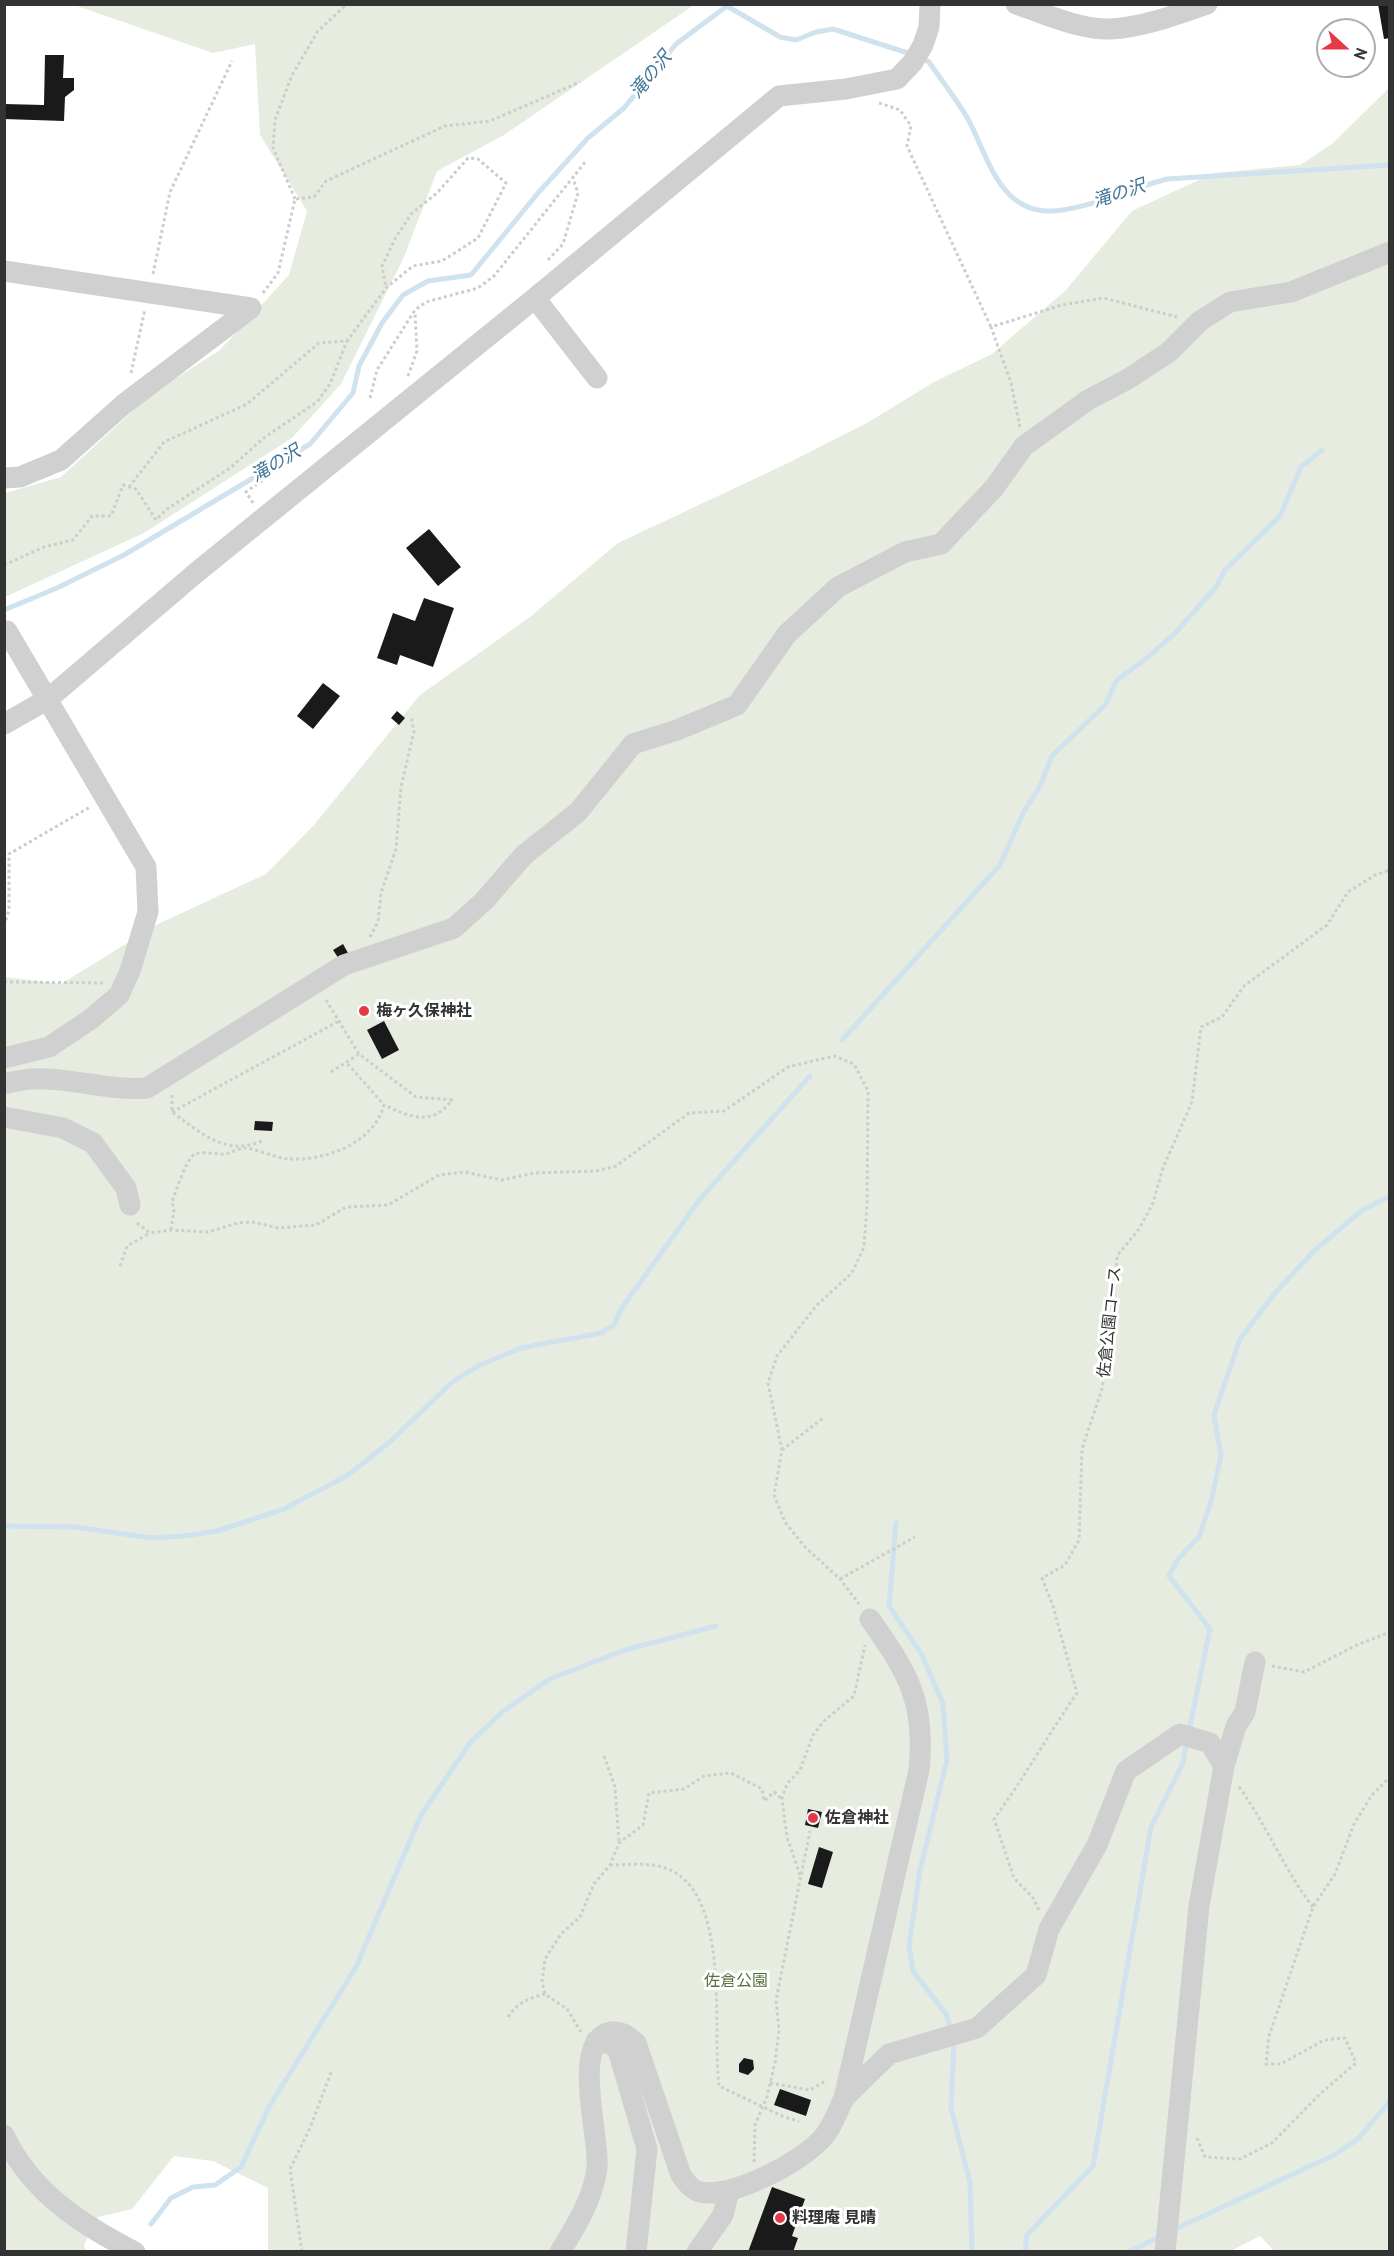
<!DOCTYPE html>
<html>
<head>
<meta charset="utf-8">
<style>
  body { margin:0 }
  #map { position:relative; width:1394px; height:2256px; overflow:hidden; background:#fff; font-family:"PT Sans",sans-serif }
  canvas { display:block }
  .frame { position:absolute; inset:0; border:6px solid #333; pointer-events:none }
  .north { position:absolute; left:1316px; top:18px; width:60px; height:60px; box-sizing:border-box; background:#fff; border:2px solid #adadad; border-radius:50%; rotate:111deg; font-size:16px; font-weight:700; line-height:24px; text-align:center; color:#333 }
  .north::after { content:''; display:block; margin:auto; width:21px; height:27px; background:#e63946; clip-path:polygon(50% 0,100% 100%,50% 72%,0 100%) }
</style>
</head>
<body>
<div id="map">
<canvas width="1394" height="2256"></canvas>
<div class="frame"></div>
<div class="north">N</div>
</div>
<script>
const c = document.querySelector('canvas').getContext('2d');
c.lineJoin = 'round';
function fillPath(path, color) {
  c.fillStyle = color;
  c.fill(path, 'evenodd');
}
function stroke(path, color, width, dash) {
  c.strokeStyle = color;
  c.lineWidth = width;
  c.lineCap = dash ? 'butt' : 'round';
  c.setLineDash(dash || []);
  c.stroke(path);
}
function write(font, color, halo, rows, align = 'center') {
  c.font = font + ' "PT Sans","Noto Sans JP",sans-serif';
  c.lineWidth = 6;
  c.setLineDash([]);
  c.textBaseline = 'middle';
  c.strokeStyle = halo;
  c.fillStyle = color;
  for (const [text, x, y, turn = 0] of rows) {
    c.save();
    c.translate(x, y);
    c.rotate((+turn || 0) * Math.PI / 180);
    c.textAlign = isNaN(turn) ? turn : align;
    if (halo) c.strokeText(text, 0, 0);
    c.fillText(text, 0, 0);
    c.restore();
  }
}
fillPath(new Path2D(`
  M74,5H694L504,135L437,171L404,257L341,384L292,438L144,533L5,597V493L61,477L150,395L220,350L289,275L307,211L260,135L255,44L213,53Z
  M1389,88V2251H1274L1260,2236L1229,2252L268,2251V2188L213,2161L174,2156L132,2209L98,2217L84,2245L86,2251H5V977L61,984L158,924L266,874L314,825L420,695L530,617L618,543L786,464L867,423L934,382L992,354L1066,290L1132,211L1214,173L1300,165L1332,144Z`), '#e6ecdf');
stroke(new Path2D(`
  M922,58L929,62C942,81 957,100 968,119C987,154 998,209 1047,211C1081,212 1132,188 1167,179L1390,165
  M4,610L57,588L124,555L310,444L353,393L359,366L382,323L403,295L428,281L471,275L538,193L588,138L624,108L676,44L727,6L780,37L796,40L816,32L833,29L911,54
  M842,1040L1000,865L1023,813L1040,786L1052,756L1105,705L1117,680L1147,658L1176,632L1216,587L1225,570L1280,516L1301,467L1322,450
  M896,1523L889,1606L922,1655L943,1704L947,1760L920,1870L909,1946L913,1971L946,2014L951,2030
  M4,1526L75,1527L151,1538L184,1536L217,1531L284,1509L348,1475L391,1441L451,1383L478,1366L521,1348L601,1333L614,1325L621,1309L700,1199L810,1076
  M1189,1731L1210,1629L1169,1576L1178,1559L1199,1537L1212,1498L1221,1455L1214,1415L1240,1339L1275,1293L1314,1251L1361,1211L1390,1196
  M954,2041L951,2108L970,2182L972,2252
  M151,2224L171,2198L193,2187L215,2185L241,2167L269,2107L356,1967L421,1815L470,1743L502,1712L550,1679L625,1650L716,1626
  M1173,2230L1334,2155L1358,2139L1390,2101
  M1025,2252L1027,2235L1093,2166L1151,1827L1183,1763L1187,1740
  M1128,2252L1162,2236`), '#cfe2ee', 5);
fillPath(new Path2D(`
  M1378,4H1390V38L1384,39Z
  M45,55H64L63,78H74V90L65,97L64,121L4,119V104L44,105Z
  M429,529L461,567L438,586L406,548Z
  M424,598L454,608L433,667L400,655L397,665L377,658L393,613L415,621Z
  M323,683L340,696L313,729L297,716Z
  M397,711L405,718L399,725L391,718Z
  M343,944L348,953L339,959L333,950Z
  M366,1005L369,1012L362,1016L358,1009Z
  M384,1021L399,1050L382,1059L367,1030Z
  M255,1121L273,1122L272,1131L254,1130Z
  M808,1809L822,1812L818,1828L805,1825Z
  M819,1847L833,1852L822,1888L808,1884Z
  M744,2058L753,2060L754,2069L748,2075L739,2072V2064Z
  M780,2089L811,2100L806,2116L774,2105Z
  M772,2187L805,2199L792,2236L798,2238L793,2252H748Z`), '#1a1a1a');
stroke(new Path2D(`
  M879,103L900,110L911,126L907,146L991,327
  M295,199L273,148L275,120L292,75L318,31L347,4
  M548,260L563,244L578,193L573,178
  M153,274L170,192L232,61
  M263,293L278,273L295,199L314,197L326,181L445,126L490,121L580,82
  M131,373L145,309
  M408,376L417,351L415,312
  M370,398L377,370L415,310L426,302L478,288L494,276L586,161
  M1020,427L1011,383L991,327L1062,305L1104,298L1177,317
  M129,487L164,442L247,404L319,343L347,341L386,288L413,266L442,261L478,238L506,183L478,159L468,158L437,193L411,214L395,239L382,266L386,288
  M253,503L246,492L291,460
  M4,565L44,547L73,540L92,516H111L123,485L136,489L156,520L167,509L230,468L265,437L317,402L330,384L347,341
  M4,926L9,910V854L90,807
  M370,937L378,922L381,893L396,849L401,787L414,731L411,717
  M4,982L104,983
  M326,1000L359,1054L416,1097L452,1100C432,1127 410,1117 384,1105
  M331,1072L359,1054
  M172,1095V1112C200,1132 225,1157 262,1141
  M172,1112L339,1021
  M137,1223L150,1233L171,1230L208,1232L238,1223L253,1222L278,1228L316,1225L346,1207L388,1205L439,1175L465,1172L502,1180L534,1173L596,1171L616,1166L689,1113L724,1111L788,1067L834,1056L854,1064L868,1091L867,1205L864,1247L852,1273L816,1306L777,1356L768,1383L782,1450L774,1495L785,1522L804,1546L840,1579L859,1604
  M171,1230L174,1210L172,1202C175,1193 187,1157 195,1154C202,1151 214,1154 222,1154C230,1154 237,1149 244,1148C254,1148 276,1158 289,1159C326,1161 374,1143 384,1105L346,1062
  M120,1266L127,1246L150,1233
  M782,1450L823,1418
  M840,1579L915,1537
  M1272,1666L1304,1672L1357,1645L1390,1632
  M604,1756L615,1787L619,1842
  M1239,1787C1267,1825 1284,1870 1313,1907
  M610,1865C627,1865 649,1862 665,1868C732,1890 712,2030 719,2086L784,2117L799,2121
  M800,1875L787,1837L782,1799L784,1792L787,1784L800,1770L813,1735L824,1721L854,1696L865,1645
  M1039,1910L1033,1898L1014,1878L994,1819C1024,1778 1048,1735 1077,1693L1053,1606L1042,1578L1065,1565L1079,1540L1082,1449L1102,1389L1111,1334L1117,1256L1139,1229L1153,1203L1163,1168L1192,1102L1201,1027L1222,1017L1244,986L1327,925L1348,892L1375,875L1390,870
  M508,2017C517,2003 529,1998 545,1994
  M581,2032L567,2009L545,1994L542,1982L545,1959L561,1934L580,1917L594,1884L610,1865L619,1843L643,1825L649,1793L684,1789L704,1776L731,1773L762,1789L764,1801L774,1792L782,1799
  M770,2083L810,2090L827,2080
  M1197,2138L1205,2157L1240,2159L1272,2143L1321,2093L1356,2063L1345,2038L1324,2040L1281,2064H1266L1269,2036L1313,1907L1335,1874L1354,1824L1372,1795L1390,1777
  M754,2162L755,2125L767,2097L775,2062L779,2030L776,2000L810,1831
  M302,2252L290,2169L310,2128L332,2070`), '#cdcdcd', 3, [3, 3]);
stroke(new Path2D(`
  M1016,4C1046,14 1080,30 1111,29C1144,27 1176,15 1207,4
  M4,271L251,308
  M535,298L597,378
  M4,478L20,477L61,460L124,404L251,308
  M4,631H7L146,867L148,912L130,971L119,995L91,1019L49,1047L4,1058
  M4,724L48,699L197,572L535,298L779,96L846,89L897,79L913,62L923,45L929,27L930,4
  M4,1084C55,1069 97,1092 147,1088L344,965L454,928L484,901L524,855L578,812L633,744L677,730L737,705L787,634L838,587L905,552L941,544L994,488L1024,446L1088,400L1128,379L1169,352L1200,321L1230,302L1291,292L1390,252
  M4,1117L63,1128L93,1143L126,1188L130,1205
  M596,2041L611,2044L618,2050L647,2149L636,2252
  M844,2098L889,2054L977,2028L1036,1975L1049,1929L1097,1845L1126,1771L1180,1734L1210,1743L1224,1766
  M4,2135C31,2192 80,2224 135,2252
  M560,2252C576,2226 593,2199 597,2168C600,2138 572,2047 607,2033C618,2029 628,2035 636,2043L681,2175C685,2181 691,2189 697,2191C728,2202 806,2160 825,2135C833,2125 838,2110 844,2098L919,1770C926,1702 908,1673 870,1619
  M697,2252L723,2215L729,2191
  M1165,2252L1199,1906L1224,1766L1236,1726L1245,1712L1255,1662`), '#d0d0d0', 21);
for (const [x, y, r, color] of [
  [364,1011,6,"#e63946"],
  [813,1818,6,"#e63946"],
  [780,2218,6,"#e63946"]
]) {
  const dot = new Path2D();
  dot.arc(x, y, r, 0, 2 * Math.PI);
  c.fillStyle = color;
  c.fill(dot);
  stroke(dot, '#fff', 2);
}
write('bold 16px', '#333', '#fff', [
  ["梅ヶ久保神社",376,1011],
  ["佐倉神社",825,1818],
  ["料理庵 見晴",792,2218]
], 'left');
write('16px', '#333', '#fff', [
  ["佐倉公園コース",1110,1322,-84]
]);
write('16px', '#56703f', '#fff', [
  ["佐倉公園",736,1981]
]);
write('italic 18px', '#3f7597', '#fff', [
  ["滝の沢",651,75,-51],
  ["滝の沢",1119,194,-18],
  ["滝の沢",276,464,-31]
]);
</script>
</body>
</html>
